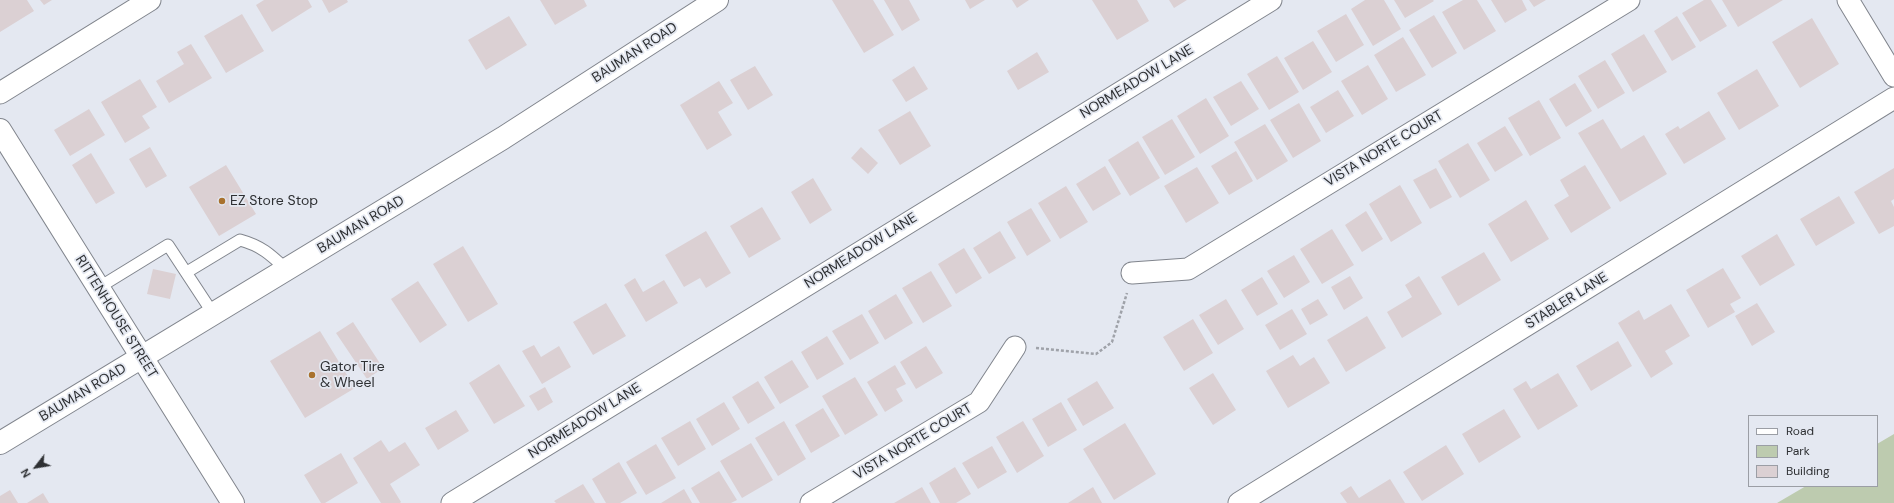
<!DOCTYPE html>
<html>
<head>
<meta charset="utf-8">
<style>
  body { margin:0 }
  #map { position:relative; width:1894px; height:503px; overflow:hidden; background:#e4e8f1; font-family:"DM Sans",sans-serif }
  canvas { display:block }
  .legend { position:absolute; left:1748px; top:415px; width:130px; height:72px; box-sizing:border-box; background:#e4e8f1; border:1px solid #9b9ea5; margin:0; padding:5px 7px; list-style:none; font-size:12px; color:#2e3033 }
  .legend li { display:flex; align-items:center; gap:8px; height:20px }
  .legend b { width:20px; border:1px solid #9b9ea5 }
  .north { position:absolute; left:16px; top:447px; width:40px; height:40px; -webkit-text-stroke:3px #e4e8f1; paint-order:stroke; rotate:239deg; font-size:11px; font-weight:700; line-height:16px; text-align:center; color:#2e3033 }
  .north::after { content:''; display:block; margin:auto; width:14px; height:18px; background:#2e3033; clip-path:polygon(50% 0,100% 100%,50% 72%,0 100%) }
</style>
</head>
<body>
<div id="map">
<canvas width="1894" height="503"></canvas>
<ul class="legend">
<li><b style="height:5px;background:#fff"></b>Road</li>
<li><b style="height:11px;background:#bdcbaf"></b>Park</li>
<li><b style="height:11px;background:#dbd0d3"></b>Building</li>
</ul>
<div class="north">N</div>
</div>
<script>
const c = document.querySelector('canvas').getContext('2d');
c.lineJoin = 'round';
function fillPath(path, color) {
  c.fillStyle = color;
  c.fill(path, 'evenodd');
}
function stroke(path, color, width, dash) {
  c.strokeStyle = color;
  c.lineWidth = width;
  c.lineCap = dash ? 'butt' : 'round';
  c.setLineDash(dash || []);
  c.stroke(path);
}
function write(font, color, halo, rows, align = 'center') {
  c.font = font + ' "DM Sans",sans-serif';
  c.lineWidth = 3.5;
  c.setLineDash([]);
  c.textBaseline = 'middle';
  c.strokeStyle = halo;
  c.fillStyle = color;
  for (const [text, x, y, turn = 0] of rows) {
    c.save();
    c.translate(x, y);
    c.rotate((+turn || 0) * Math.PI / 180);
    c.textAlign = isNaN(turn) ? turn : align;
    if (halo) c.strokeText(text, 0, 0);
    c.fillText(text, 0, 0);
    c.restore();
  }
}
fillPath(new Path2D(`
  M1894,434V503H1777L1806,486H1877V444Z`), '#bdcbaf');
fillPath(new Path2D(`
  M0,0H27L34,11L0,32Z
  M40,0H52L44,5Z
  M264,0H308L312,7L272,32L256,5Z
  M322,0H347L348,2L329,13Z
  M540,0H584L587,6L555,25Z
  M832,0H873L894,35L864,53Z
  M884,0H909L920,20L902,31Z
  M965,0H985L970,9Z
  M1012,0H1029L1017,8Z
  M1092,0H1137L1149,21L1117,40Z
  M1169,0H1187L1174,8Z
  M1365,0H1384L1401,29L1373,46L1351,9Z
  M1394,0H1433L1434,1L1405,18Z
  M1463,0H1477L1496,31L1464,50L1442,12Z
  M1491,0H1522L1527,10L1505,23Z
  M1529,0H1546L1534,7Z
  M1704,0H1711L1727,26L1700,42L1682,13Z
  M1722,0H1783L1738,27Z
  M242,14L264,51L226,73L204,36Z
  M1346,14L1364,45L1336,62L1317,31Z
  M1434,15L1457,53L1432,68L1409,30Z
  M509,16L527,45L486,70L468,40Z
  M1677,16L1696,47L1672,61L1654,31Z
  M1812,18L1839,64L1800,88L1772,42Z
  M1644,34L1667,72L1633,92L1611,54Z
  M1403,37L1426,75L1396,92L1374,55Z
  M1313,41L1332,72L1303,90L1284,58Z
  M191,44L212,78L169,103L156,81L184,64L177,52Z
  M1037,52L1049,72L1018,90L1007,71Z
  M1277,56L1299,92L1269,110L1247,74Z
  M1605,60L1625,93L1598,109L1578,76Z
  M1368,65L1388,99L1362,115L1341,81Z
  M755,66L773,95L748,110L730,80Z
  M914,66L928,89L906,102L892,80Z
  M1757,69L1779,106L1739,130L1717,93Z
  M140,79L157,107L142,116L150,128L125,143L101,102Z
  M719,81L733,103L718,112L732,135L707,150L680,105Z
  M1241,81L1259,109L1231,126L1213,97Z
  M1575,83L1592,111L1566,127L1549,99Z
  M1338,90L1354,116L1326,133L1310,107Z
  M1206,98L1229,136L1200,154L1177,116Z
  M1539,100L1561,138L1530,156L1508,118Z
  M1299,103L1321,141L1293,158L1270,120Z
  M89,109L105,135L70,156L54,130Z
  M910,111L931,146L900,165L878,130Z
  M1709,111L1726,139L1684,164L1665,134L1678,126L1680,129Z
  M1172,119L1195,157L1165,175L1142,137Z
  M1603,119L1621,149L1644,135L1667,174L1620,202L1578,133Z
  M1265,124L1288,161L1257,180L1234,142Z
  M1505,126L1523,155L1495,172L1477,143Z
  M1138,141L1160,178L1130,196L1108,160Z
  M1468,143L1490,180L1460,198L1438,161Z
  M150,147L167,176L146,188L129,159Z
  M861,147L878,163L868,174L851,158Z
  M1236,151L1253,181L1229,195L1211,166Z
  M91,153L115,193L96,204L72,165Z
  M226,165L256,214L219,236L189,187Z
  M1585,165L1611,208L1571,233L1554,205L1569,196L1560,180Z
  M1105,166L1121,194L1093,211L1076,184Z
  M1197,167L1219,203L1186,223L1164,186Z
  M1436,168L1452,197L1430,209L1413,180Z
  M1894,168V199L1891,201L1894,207V226L1879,234L1854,192Z
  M813,178L832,210L810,224L791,192Z
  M1400,185L1422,223L1391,242L1369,204Z
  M1066,186L1088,222L1060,239L1038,203Z
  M1839,196L1855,223L1816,246L1800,219Z
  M1526,200L1549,239L1511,262L1488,224Z
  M762,207L781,239L749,258L730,226Z
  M1031,208L1051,241L1027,256L1007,222Z
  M1366,211L1383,239L1362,252L1345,225Z
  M1332,229L1354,265L1322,284L1300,249Z
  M706,231L731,273L706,288L700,278L684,287L665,255Z
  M1000,231L1016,258L989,274L973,248Z
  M1777,234L1795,265L1760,286L1741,256Z
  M463,246L498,304L468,322L433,264Z
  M964,248L982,278L956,294L938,264Z
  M1484,252L1501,280L1458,306L1441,277Z
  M1294,255L1310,282L1284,298L1267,271Z
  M1723,268L1741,298L1730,304L1735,312L1708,328L1686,290Z
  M153,269L176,274L170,299L147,294Z
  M931,271L952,306L923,323L902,288Z
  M1350,276L1363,298L1344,310L1331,287Z
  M1419,276L1442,314L1402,338L1387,312L1412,297L1405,285Z
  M1262,277L1278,304L1257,316L1241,290Z
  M635,278L643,292L664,280L678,303L646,322L624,285Z
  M418,281L447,325L420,343L391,299Z
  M896,294L913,323L885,340L868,311Z
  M1226,299L1244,329L1218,345L1199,315Z
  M1318,299L1328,315L1310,325L1301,309Z
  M606,303L626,336L593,355L573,322Z
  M1757,303L1775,332L1752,346L1735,316Z
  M1671,304L1690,336L1665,351L1673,364L1651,378L1618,323L1639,310L1644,320Z
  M1292,309L1307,334L1280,350L1265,325Z
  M862,314L879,343L850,360L832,331Z
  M1367,316L1386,348L1346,372L1327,340Z
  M1193,319L1213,353L1184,371L1163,337Z
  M353,322L383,368L367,379L336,333Z
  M320,331L355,388L305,418L270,361Z
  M827,336L844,364L817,380L801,352Z
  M1618,341L1632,366L1591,391L1576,366Z
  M534,345L541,357L559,346L571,367L542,384L522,351Z
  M926,346L943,373L916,389L900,362Z
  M1293,355L1300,366L1314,357L1330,383L1288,408L1266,371Z
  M792,360L809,387L780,404L764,377Z
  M499,364L525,406L494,424L469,383Z
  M895,365L906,384L896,389L903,401L885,412L867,382Z
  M1213,373L1236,410L1213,425L1189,388Z
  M1558,373L1578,406L1538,430L1513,389L1526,381L1531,389Z
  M855,377L878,415L845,435L822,396Z
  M758,381L775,408L748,424L732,397Z
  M1097,381L1114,408L1083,426L1067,399Z
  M545,387L553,402L538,411L529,396Z
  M724,402L740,429L712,446L696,419Z
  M1061,402L1077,430L1048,447L1032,419Z
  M823,408L840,436L811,453L795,425Z
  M1504,409L1521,437L1479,463L1462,434Z
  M456,410L469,431L438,450L425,428Z
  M690,421L706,449L678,466L661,438Z
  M784,421L806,459L778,476L755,438Z
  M1023,421L1044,456L1017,473L996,437Z
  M1125,423L1156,474L1114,500L1083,449Z
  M381,440L389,452L405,442L420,465L390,484L401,502L400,503H381L353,458Z
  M751,443L773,480L742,498L720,461Z
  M656,444L676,478L646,495L626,462Z
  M1446,445L1464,474L1422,501L1403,472Z
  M992,446L1007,472L978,489L962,463Z
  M341,453L358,483L325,503H321L304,475Z
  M619,462L637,493L620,503H606L592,479Z
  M955,467L971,494L956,503H940L929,483Z
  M719,471L737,500L731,503H700L691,488Z
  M1390,479L1405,503H1347L1340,493L1351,486L1359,498Z
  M583,484L595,503H556L554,501Z
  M922,487L931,503H894Z
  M1093,487L1102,503H1068Z
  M684,489L692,503H661Z
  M10,490L18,503H0V496Z
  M43,493L49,503H27Z`), '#dbd0d3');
const lane = new Path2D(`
  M187,272L240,240C262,246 271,255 287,270
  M98,288L168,245L214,315`);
const street = new Path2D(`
  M1848,0L1894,76
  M0,93L150,0
  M1132,273L1188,269L1629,0
  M452,503L1271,0
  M811,503L979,402L1015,347
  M1239,503L1894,98`);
const secondary = new Path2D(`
  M0,130L233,503
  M0,443L503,138L717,0`);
stroke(lane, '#81858d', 13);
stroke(street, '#81858d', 23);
stroke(secondary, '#81858d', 24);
stroke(new Path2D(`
  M1036,348L1096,354L1112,342L1127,293`), '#9fa2a9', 2.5, [3, 2]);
stroke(lane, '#fff', 11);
stroke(street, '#fff', 21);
stroke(secondary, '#fff', 22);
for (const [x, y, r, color] of [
  [222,201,4,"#a9722e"],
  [312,375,4,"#a9722e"]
]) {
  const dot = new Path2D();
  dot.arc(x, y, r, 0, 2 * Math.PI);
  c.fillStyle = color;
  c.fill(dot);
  stroke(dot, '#e4e8f1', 1.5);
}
write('14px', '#2e3033', '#e4e8f1', [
  ["BAUMAN ROAD",635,53,-33],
  ["NORMEADOW LANE",1137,82,-31],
  ["VISTA NORTE COURT",1384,149,-31],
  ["BAUMAN ROAD",361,225,-31],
  ["NORMEADOW LANE",861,251,-32],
  ["STABLER LANE",1567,301,-32],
  ["RITTENHOUSE STREET",116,317,58],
  ["BAUMAN ROAD",83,393,-31],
  ["NORMEADOW LANE",585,421,-32],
  ["VISTA NORTE COURT",913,442,-31]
]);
write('14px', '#2e3033', '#e4e8f1', [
  ["EZ Store Stop",230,201],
  ["Gator Tire",320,367],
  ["& Wheel",320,383]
], 'left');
</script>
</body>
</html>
